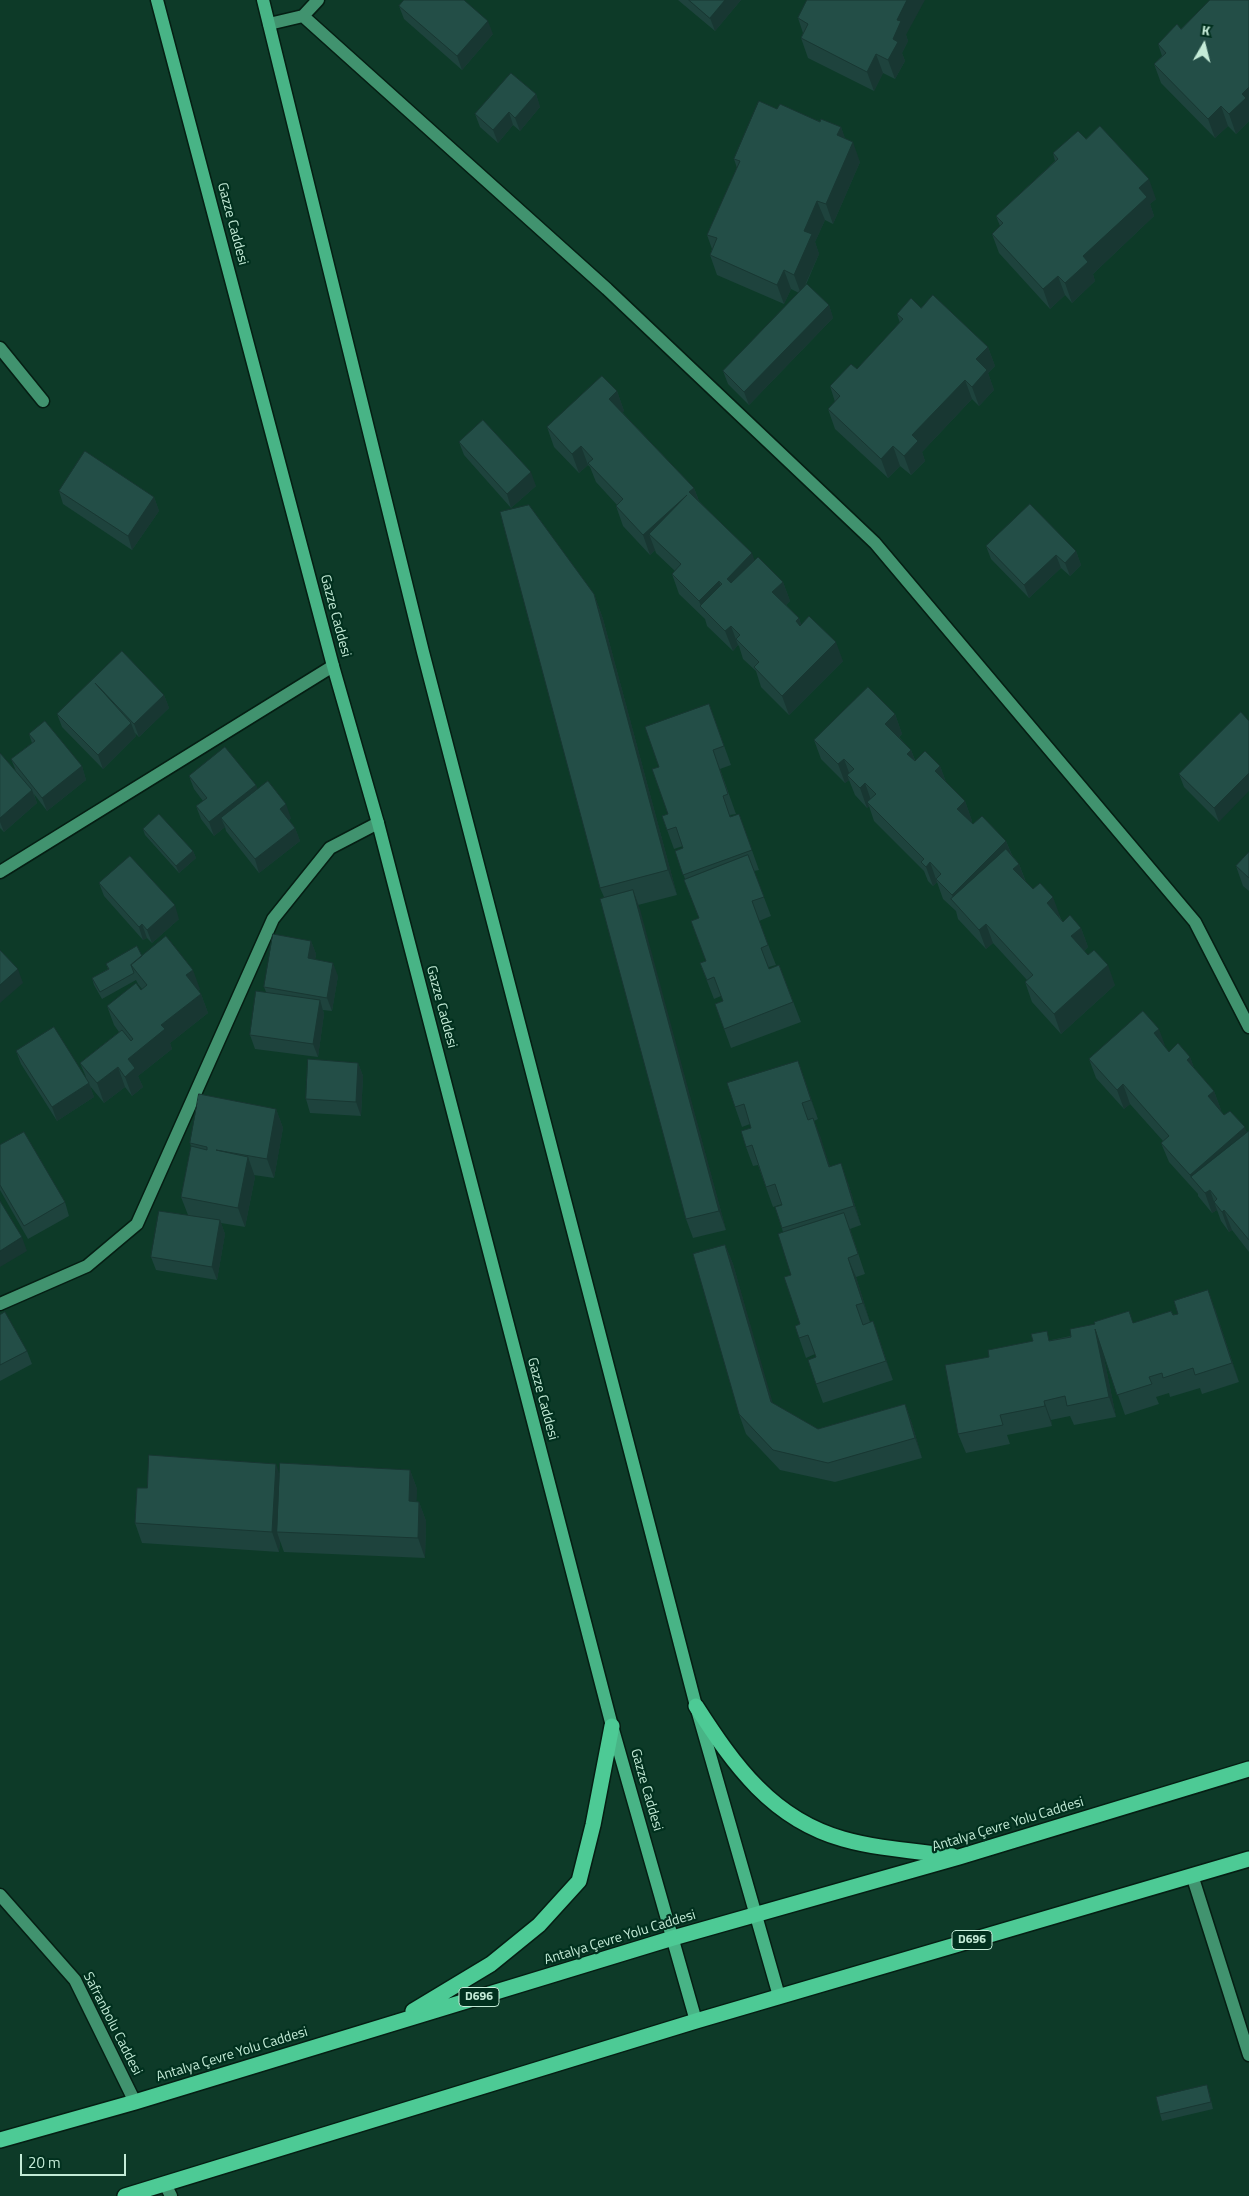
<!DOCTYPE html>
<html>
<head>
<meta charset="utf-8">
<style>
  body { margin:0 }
  #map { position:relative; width:1249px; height:2196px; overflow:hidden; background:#0d3a28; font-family:"Titillium Web",sans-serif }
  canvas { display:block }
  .north { position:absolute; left:1179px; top:20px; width:50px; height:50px; -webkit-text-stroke:4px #01301e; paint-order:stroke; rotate:8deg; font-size:14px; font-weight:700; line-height:20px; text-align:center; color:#c4ebd7 }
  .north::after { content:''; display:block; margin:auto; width:18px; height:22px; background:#c4ebd7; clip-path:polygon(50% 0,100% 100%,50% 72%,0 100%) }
  .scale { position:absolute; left:20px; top:2154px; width:106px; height:22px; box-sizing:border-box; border:2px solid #c4ebd7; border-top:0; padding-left:6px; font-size:15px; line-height:18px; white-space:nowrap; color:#c4ebd7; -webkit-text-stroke:4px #01301e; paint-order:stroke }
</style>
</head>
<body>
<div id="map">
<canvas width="1249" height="2196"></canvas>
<div class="north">K</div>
<div class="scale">20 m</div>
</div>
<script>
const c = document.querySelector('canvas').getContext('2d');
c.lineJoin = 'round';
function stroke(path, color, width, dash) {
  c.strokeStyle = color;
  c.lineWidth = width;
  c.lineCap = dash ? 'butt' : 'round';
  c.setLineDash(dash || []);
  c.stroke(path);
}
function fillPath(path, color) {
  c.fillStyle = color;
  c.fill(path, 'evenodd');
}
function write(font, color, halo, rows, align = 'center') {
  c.font = font + ' "Titillium Web",sans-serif';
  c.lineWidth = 4.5;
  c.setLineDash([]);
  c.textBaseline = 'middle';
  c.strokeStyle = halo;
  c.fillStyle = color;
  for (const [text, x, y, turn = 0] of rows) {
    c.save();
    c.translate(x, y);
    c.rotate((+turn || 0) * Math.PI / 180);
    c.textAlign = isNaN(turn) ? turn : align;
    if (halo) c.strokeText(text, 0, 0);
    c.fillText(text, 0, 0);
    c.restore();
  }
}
const minor = new Path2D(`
  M303,16L607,289L875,543L1195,922L1249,1027
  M269,24L303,16L318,0
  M0,348L43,401
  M0,872L333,666
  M0,1304L87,1266L137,1224L273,919L330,848L378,823
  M1192,1875L1249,2055
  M0,1895L75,1980L135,2102
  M165,2184L171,2196`);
const major = new Path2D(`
  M157,0L333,666L378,823L612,1726L696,2021
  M263,0L423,652L696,1706L779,1996`);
const highway = new Path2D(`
  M696,1706C734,1765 772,1819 843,1839C878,1849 917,1851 953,1856
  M413,2011L491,1964L539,1925L579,1881L593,1825L612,1726
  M0,2140L135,2102L673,1938L959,1857L1249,1769
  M125,2196L696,2021L1249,1859`);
stroke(minor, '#051e13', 15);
stroke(major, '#051e13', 15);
stroke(highway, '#051e13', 18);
stroke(minor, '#41936f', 12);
stroke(major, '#48b486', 12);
stroke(highway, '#4dca95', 15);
fillPath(new Path2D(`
  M678,0H741L715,31Z
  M1249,0V121L1236,134L1228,126L1215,138L1161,83L1154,64L1162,56L1158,44L1181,29Z
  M399,6L493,34L462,70L404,19Z
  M798,18L906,35L908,41L902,53L905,61L895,79L883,73L874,91L808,58L801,38L803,33Z
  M536,94L540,107L520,131L513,125L498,143L480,127L475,114Z
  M777,109L841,127L845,139L860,162L833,224L825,220L815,242L819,254L805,287L829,305L833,318L749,405L728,384L723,371L799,293L791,289L784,304L717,275L710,255L712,249L707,235L737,168L734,159Z
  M1086,139L1156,199L1150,204L1154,216L1093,274L1095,281L1072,303L1065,295L1050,309L999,253L992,234L1000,226L996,216L1055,161L1053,153Z
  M921,308L988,347L995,366L988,373L994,390L979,406L972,399L922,452L925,461L911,475L900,466L888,478L835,429L828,409L835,402L830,386L857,369L900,323L897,314Z
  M617,391L624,411L622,412L694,488L699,501L754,560L783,582L790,601L786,605L799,618L801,624L843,661L789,715L761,687L756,671L743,659L739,646L738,645L733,651L707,626L705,619L679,594L672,574L675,571L656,553L655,550L650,555L623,526L616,506L617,505L596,482L590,467L588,465L579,473L554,447L547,427Z
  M459,442L536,486L511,508L464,455Z
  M59,491L154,497L159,511L132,550L63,504Z
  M986,546L1076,551L1081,565L1070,576L1061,568L1029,598L991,559Z
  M594,594L603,619L677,895L638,905L726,1230L693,1238L686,1219L604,897L600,888Z
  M164,695L169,708L139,737L135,733L136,736L103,769L62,727L57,714Z
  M709,704L731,765L720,769L736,814L730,815L731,817L739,814L759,870L754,871L771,916L759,921L776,965L769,967V969L779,965L801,1022L731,1048L715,1004L723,1001L721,996L714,999L700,963L706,961L691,921L699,918L675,851L683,848V846L674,849L662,816L668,814L659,767Z
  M1241,712L1219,822L1184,787L1179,774Z
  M895,714L902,734L899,737L911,750L915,760L940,766L946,782L965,801L972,821L971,822L973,824L1006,841L1012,855L1019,864L1026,882L1060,916V917L1063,922L1081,928L1088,947L1084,951L1115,985L1061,1034L1032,1002L1025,982L1027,980L993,943L986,949L958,919L956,911L943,899L937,882L933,886L928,881L924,871L874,821L869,806L867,808L855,795L849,780L845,783L821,759L814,740Z
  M29,734L82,766L86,780L47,811L34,794L37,803L4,832L0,828V753L16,771L11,759L32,743Z
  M189,776L256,785L257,790L291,818L289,820L295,828L300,841L259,873L226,831L225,827L214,836L201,819L196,806L203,801L194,789Z
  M143,829L193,851L196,858L179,873L145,835Z
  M1249,852V891L1243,886L1236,866Z
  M99,883L179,919L152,943L147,938L143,940L104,896Z
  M311,941L316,954L315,960L338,976L332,1011L323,1010L324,1014L318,1057L255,1049L250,1035L266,992L264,987Z
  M142,956L200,989L198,991L201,994L208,1013L170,1043L172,1049L138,1076L143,1087L132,1096L125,1087L104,1103L90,1086L94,1097L57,1121L21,1064L16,1051L86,1077L80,1063L119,1032L114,1025L107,1006L142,989L138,984L136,980L102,999L94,985L92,978L108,969L106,964Z
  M1166,1048L1169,1052L1190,1057L1194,1068L1214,1091L1221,1110L1220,1111L1224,1115L1247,1132L1249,1131V1252L1232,1230L1229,1232L1221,1221L1217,1210L1212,1213L1198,1196V1194L1169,1162L1161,1143L1163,1141L1130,1104L1124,1109L1096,1078L1089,1059Z
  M798,1061L818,1119L814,1121L830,1167L848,1183L861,1225L850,1229L865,1274L856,1277L870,1322L873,1321L893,1380L823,1403L816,1384V1357L815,1354L806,1358L795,1326L800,1324L783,1232L775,1207L782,1205V1204L773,1207L758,1165L753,1166L746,1147L751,1128L750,1124L742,1127L735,1107Z
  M358,1063L363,1076L361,1116L310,1113L306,1099Z
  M276,1109L283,1128L274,1178L254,1175L255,1177L245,1227L221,1223L225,1234L217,1280L156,1270L151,1257L188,1215L181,1197L191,1146L190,1143Z
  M0,1145L65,1202L69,1216L28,1239L0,1190Z
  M725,1245L733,1264L772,1403L818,1429L905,1404L912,1424L922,1458L835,1482L780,1470L746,1434L739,1414Z
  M1215,1309L1239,1382L1202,1394L1200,1388L1170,1397L1169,1393L1156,1397L1159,1404L1125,1415L1103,1353L1116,1417L1074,1425L1070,1416L1051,1420L1052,1426L1007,1435L1010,1444L966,1453L958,1434L989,1357L1033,1341L1051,1340L1173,1315Z
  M0,1315L27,1351L32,1364L0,1381Z
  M410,1470L417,1489L416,1501L419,1502L426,1521L425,1558L284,1552L280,1541L279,1552L142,1543L135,1523L147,1488L279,1473Z
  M1209,2092L1213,2109L1162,2121L1160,2114Z`), '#1e433d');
fillPath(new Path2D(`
  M725,0H741L715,31L710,18Z
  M907,0H925L906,35L908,41L902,53L905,61L895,79L888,60L897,20Z
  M488,21L493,34L462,70L457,56Z
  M876,54L883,73L874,91L867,72Z
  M1249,87V121L1236,134L1229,114L1242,94Z
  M536,94L540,107L520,131L515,118Z
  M1221,106L1228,126L1215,138L1208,119Z
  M509,112L513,125L498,143L493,130Z
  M841,127L848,146L837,135Z
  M853,142L860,162L833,224L826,204Z
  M1149,179L1156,199L1150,204L1154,216L1093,274L1095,281L1072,303L1065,283L1083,256L1139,188Z
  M817,201L825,220L815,242L819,254L801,294L794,275L804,231Z
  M784,270L791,289L784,304L777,285Z
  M1058,276L1065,295L1050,309L1043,289Z
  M829,305L833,318L749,405L744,392Z
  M988,347L995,366L988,373L994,390L979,406L972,387L976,359Z
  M965,380L972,399L922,452L925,461L911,475L904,456L912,435Z
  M617,391L624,411L616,418L609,399Z
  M581,446L588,465L579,473L572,454Z
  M893,446L900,466L888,478L881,459Z
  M531,472L536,486L511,508L507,494Z
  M694,488L701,507L689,492Z
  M687,495L649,534L655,550L650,555L643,535Z
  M154,497L159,511L132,550L128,536Z
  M1076,551L1081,565L1070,576L1065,563Z
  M752,553L759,573L734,599L727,579Z
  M1056,555L1061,568L1029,598L1024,585Z
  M719,581L726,600L702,608L699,601Z
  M783,582L790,601L780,611L772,592Z
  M594,594L603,619L677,895L668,870Z
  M799,618L806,638L796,621Z
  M731,626L738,645L733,651L725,631Z
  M836,642L843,661L789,715L782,696Z
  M164,695L169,708L139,737L134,724Z
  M895,714L902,734L892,743L885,724Z
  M131,723L136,736L103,769L98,755Z
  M911,750L918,769L907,754Z
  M844,759L851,778L847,775L849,780L845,783L838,764Z
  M82,766L86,780L47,811L42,798Z
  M940,766L947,785L935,771Z
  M1249,773V791L1219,822L1214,808Z
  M865,783L872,803L867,802L869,806L867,808L860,788Z
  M256,785L260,799L221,818L225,827L214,836L209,822Z
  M32,790L37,803L4,832L0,822V818Z
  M965,801L972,821L964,828L957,809Z
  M286,804L291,818L285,822L280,809Z
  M295,828L300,841L259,873L255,859Z
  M1006,841L1014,861L955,903L952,895Z
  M193,851L196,858L179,873L176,866Z
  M930,862L937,882L933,886L926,867Z
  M1019,864L1026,883L1013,869Z
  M633,890L640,909L726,1230L719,1211Z
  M1053,897L1060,916L1054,922L1047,903Z
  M175,905L179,919L152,943L147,930Z
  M142,924L147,938L143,940L139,927Z
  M986,924L993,943L986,949L979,930Z
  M1081,928L1088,947L1078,956L1071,936Z
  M311,941L316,954L313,972L308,958Z
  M333,963L338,976L332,1011L327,998Z
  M1108,965L1115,985L1061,1034L1054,1014Z
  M18,969L23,983L0,1003V985Z
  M193,970L200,989L193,995L186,975Z
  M201,994L208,1013L170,1043L172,1049L138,1076L143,1087L132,1096L125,1077L128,1059L161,1025Z
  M320,1000L324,1014L318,1057L313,1044Z
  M1159,1029L1166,1048L1154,1033Z
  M1190,1057L1197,1076L1187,1060Z
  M798,1061L805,1080L818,1119L811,1100Z
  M358,1063L363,1076L361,1116L356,1102Z
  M118,1067L125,1087L104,1103L97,1083Z
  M89,1083L94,1097L57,1121L52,1107Z
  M1123,1084L1130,1104L1124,1109L1117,1090Z
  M1214,1091L1221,1110L1215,1116L1208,1096Z
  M276,1109L283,1128L274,1178L267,1159Z
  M813,1118L821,1138L836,1187L829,1167Z
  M1245,1127L1249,1139L1191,1177L1190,1175Z
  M248,1157L255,1177L245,1227L238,1208Z
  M841,1163L848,1183L861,1225L854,1206Z
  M1210,1190L1217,1210L1212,1213L1205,1193Z
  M1224,1210L1232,1230L1229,1232L1222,1212Z
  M220,1220L225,1234L217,1280L212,1267Z
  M22,1237L27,1251L0,1267V1251Z
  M725,1245L733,1264L778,1421L771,1402Z
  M848,1258L856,1277L870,1322L863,1303Z
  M1208,1290L1215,1309L1239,1382L1232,1363Z
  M873,1321L880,1341L893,1380L886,1361Z
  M1095,1329L1102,1348L1116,1417L1109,1397Z
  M1044,1401L1051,1420L1052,1426L1045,1406Z
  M905,1404L912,1424L922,1458L915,1438Z
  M276,1464L283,1484L277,1532L280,1541L279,1552L272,1532Z
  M410,1470L417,1489L416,1520L409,1501Z
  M419,1502L426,1521L425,1558L418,1538Z`), '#183732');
const building = new Path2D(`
  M404,0H464L488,21L457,56L399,6Z
  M689,0H725L710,18Z
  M807,0H907L897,20L901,21L893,39L898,42L888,60L876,54L867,72L801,38L808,24L798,18Z
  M1210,0H1249V87L1242,94L1246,98L1229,114L1221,106L1208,119L1154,64L1166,53L1158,44L1177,24L1181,29Z
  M511,73L536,94L515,118L509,112L493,130L475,114Z
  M759,101L777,109L780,104L820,122L821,119L841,127L837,135L853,142L826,204L817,201L804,231L812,234L794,275L784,270L777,285L710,255L717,238L707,235L740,161L734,159Z
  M1100,126L1149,179L1139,188L1147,197L1083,256L1088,262L1065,283L1058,276L1043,289L992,234L1003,223L996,216L1058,159L1053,153L1078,131L1086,139Z
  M807,284L829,305L744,392L723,371Z
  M933,295L988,347L976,359L987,370L972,387L965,380L912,435L918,441L904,456L893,446L881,459L828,409L840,396L830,386L851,364L857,369L903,319L897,314L911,298L921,308Z
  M602,376L617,391L609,399L694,488L689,492L752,553L727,579L731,583L758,557L783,582L772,592L799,618L796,621L800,626L809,616L836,642L782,696L754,667L759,662L736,639L740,635L731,626L725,631L700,606L722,584L719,581L699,601L672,574L681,564L649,534L687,495L643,535L616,506L623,499L588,463L593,459L581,446L572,454L547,427Z
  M483,420L531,472L507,494L459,442Z
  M85,451L154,497L128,536L59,491Z
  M1030,504L1076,551L1065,563L1056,555L1024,585L986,546Z
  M529,505L594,594L668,870L600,888L500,512Z
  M122,651L164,695L134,724L95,683L131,723L98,755L57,714Z
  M868,687L895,714L885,724L911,750L907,754L915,761L925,751L940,766L935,771L965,801L957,809L973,824L982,816L1006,841L952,895L936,879L941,874L930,862L926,867L921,862L924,859L867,802L876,794L865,783L860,788L847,775L854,769L844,759L838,764L814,740Z
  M709,704L724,746L713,750L728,794L723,796L730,817L739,814L752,850L683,875L675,851L683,848L676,827L667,830L662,816L668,814L652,769L659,767L645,727Z
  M1241,712L1249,721V773L1214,808L1179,774Z
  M45,721L82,766L42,798L11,759L35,741L29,734Z
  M225,747L256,785L209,822L196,806L207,798L189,776Z
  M0,753L32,790L0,818Z
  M268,781L286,804L280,809L295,828L255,859L221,818Z
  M159,814L193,851L176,866L143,829Z
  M1006,849L1019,864L1013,869L1033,889L1040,883L1053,897L1047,903L1063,922L1070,915L1081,928L1071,936L1088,955L1094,950L1108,965L1054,1014L1025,982L1033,975L986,924L979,930L951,899Z
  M1249,852V878L1236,866Z
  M748,855L764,897L752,901L768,945L761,948L769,969L779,965L793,1002L724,1029L715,1004L723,1001L714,977L707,980L700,963L706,961L691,921L699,918L684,880Z
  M130,856L175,905L147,930L142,924L139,927L99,883Z
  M633,890L719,1211L686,1219L600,899Z
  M273,934L311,941L308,958L333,963L327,998L264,987Z
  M166,936L193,970L186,975L201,994L161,1025L165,1029L128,1059L135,1068L125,1077L118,1067L97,1083L80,1063L122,1030L131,1041L133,1039L107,1006L136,983L141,990L147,985L131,965Z
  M137,946L142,956L131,965L134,973L100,992L92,978L109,969L106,964Z
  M0,950L18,969L0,985Z
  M256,991L320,1000L313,1044L250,1035Z
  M1143,1011L1159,1029L1154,1033L1169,1052L1178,1043L1190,1057L1187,1060L1214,1091L1208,1096L1224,1115L1230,1111L1245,1127L1190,1175L1161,1143L1169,1136L1123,1084L1117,1090L1089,1059Z
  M54,1027L89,1083L52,1107L16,1051Z
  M308,1059L358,1063L356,1102L306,1099Z
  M798,1061L811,1100L802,1103L808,1120L813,1118L829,1167L841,1163L854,1206L782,1228L775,1207L782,1205L775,1184L766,1187L752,1145L746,1147L741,1131L751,1128L744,1104L735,1107L727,1083Z
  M199,1094L276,1109L267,1159L216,1150L248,1157L238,1208L181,1197L191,1146L207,1150V1147L190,1143Z
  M1249,1131V1240L1224,1210L1222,1212L1214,1202L1217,1199L1210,1190L1205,1193L1191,1177Z
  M24,1132L65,1202L24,1226L0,1185V1145Z
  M0,1201L22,1237L0,1251Z
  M159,1211L220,1220L212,1267L151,1257Z
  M844,1213L858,1254L848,1258L863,1303L856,1305L863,1325L873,1321L886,1361L816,1384L808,1360L816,1357L808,1335L799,1338L795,1326L800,1324L784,1277L791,1275L778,1234Z
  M725,1245L771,1402L818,1429L905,1404L915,1438L828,1463L773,1450L739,1414L693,1254Z
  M1208,1290L1232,1363L1195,1375L1193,1368L1163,1378L1162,1373L1149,1377L1152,1384L1117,1395L1095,1329L1109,1397L1067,1406L1065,1396L1044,1401L1045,1406L1000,1415L1003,1425L958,1434L945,1365L989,1357L988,1350L1033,1341L1031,1334L1047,1331L1049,1341L1071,1337L1070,1329L1095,1324L1094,1322L1129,1311L1133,1323L1171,1311L1173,1315L1178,1314L1174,1301Z
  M5,1312L27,1351L0,1365V1315Z
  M149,1455L276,1464L272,1532L135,1523L137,1488H147Z
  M280,1463L410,1470L409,1501L419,1502L418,1538L277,1532Z
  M1207,2085L1211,2102L1160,2114L1156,2097Z`);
fillPath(building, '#234e47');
stroke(building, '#183732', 1);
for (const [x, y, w] of [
  [972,1940,40],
  [479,1997,40]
]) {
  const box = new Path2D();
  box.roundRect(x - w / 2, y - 9.5, w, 19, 4);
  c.fillStyle = '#01301e';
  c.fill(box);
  stroke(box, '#c4ebd7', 1);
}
write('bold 12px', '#c4ebd7', null, [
  ["D696",972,1940],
  ["D696",479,1997]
]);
write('14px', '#c4ebd7', '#01301e', [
  ["Gazze Caddesi",232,224,75],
  ["Gazze Caddesi",335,616,75],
  ["Gazze Caddesi",441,1007,75],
  ["Gazze Caddesi",542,1399,75],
  ["Gazze Caddesi",646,1790,74],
  ["Antalya Çevre Yolu Caddesi",1008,1825,-17],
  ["Antalya Çevre Yolu Caddesi",620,1938,-17],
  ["Safranbolu Caddesi",112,2024,63],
  ["Antalya Çevre Yolu Caddesi",232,2055,-17]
]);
</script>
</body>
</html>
